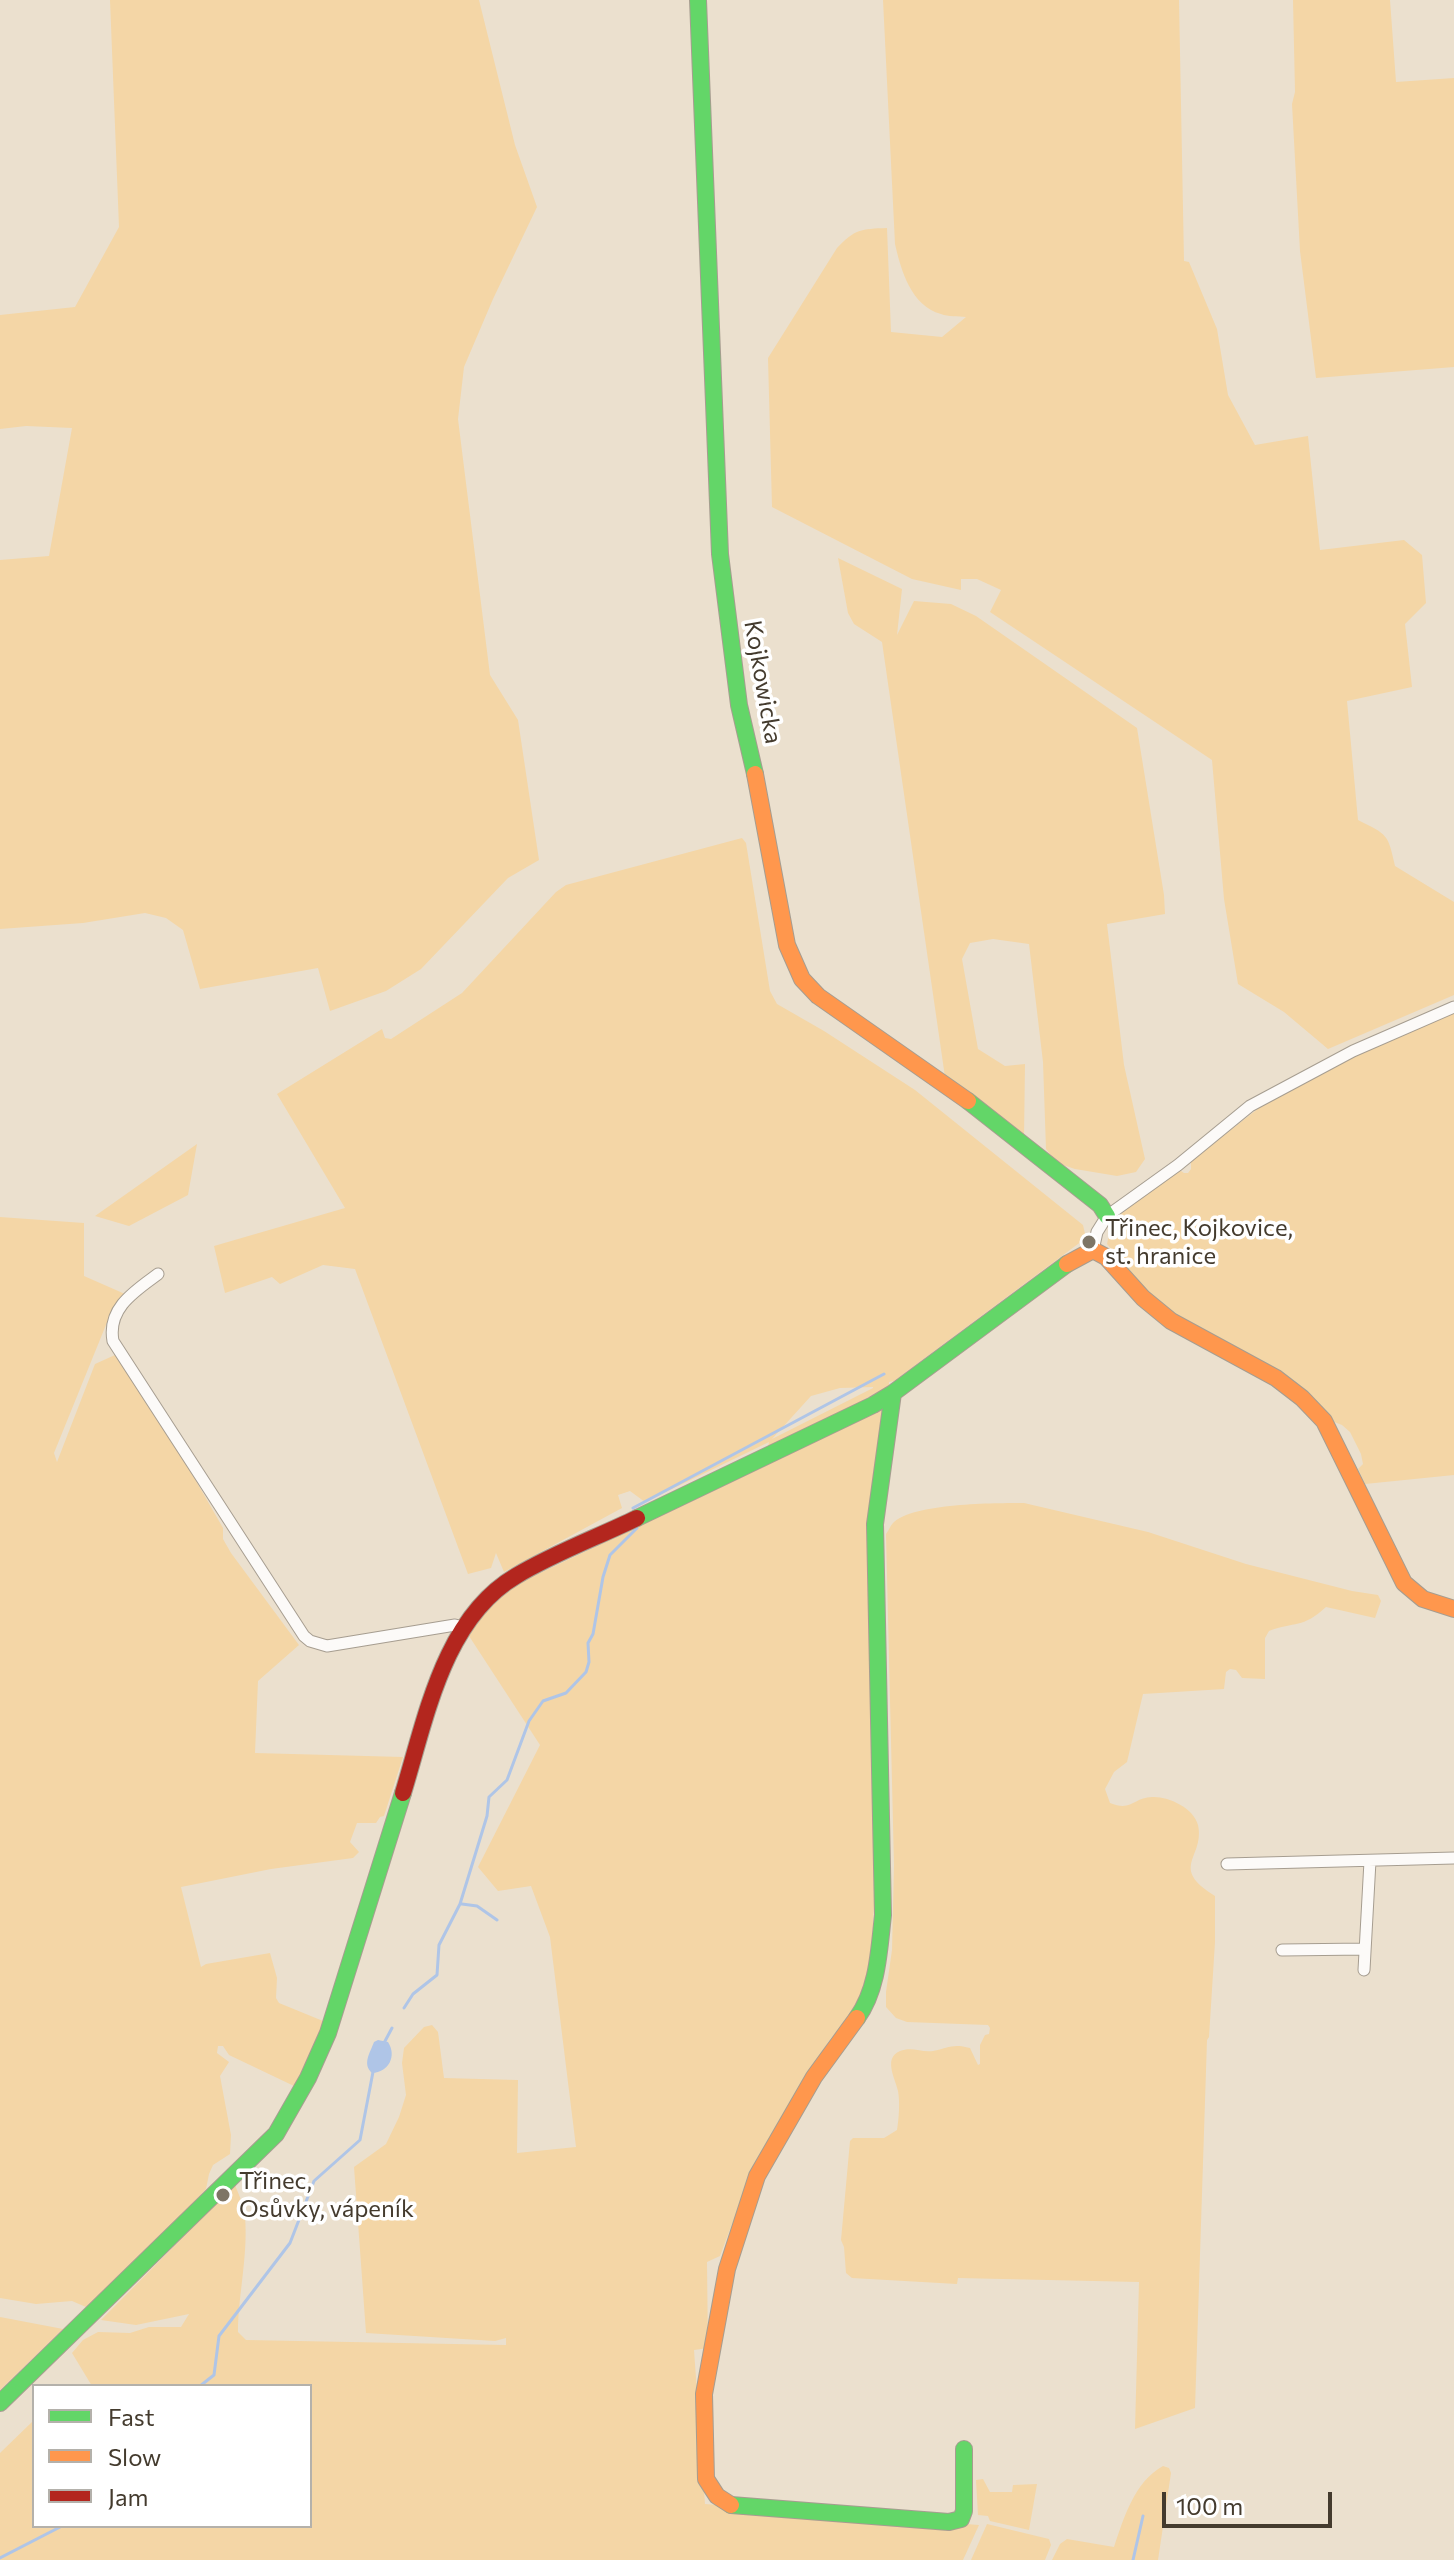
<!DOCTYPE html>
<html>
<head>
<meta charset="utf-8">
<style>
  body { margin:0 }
  #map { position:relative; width:1454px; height:2560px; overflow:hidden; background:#ebe0ce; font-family:Commissioner,sans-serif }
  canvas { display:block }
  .legend { position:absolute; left:32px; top:2384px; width:280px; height:144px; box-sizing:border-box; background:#fff; border:2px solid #b4b1ab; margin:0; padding:10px 14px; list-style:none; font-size:24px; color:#443b2e }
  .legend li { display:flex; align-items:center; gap:16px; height:40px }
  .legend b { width:40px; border:2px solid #b4b1ab }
  .scale { position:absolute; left:1162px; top:2492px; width:170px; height:36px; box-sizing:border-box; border:4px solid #443b2e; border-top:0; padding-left:10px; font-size:24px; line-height:28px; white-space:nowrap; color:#443b2e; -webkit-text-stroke:6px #fff; paint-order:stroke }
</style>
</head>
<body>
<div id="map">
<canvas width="1454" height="2560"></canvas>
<ul class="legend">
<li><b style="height:10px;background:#63d668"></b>Fast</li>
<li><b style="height:10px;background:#ff974d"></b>Slow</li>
<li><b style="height:10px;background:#b3261e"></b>Jam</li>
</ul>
<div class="scale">100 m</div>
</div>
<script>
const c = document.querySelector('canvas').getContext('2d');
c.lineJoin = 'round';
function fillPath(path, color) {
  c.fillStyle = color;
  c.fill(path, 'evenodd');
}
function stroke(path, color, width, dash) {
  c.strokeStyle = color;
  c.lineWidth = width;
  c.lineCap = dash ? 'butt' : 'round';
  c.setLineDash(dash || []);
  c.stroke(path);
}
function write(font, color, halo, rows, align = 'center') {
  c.font = font + ' Commissioner,sans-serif';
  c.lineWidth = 7;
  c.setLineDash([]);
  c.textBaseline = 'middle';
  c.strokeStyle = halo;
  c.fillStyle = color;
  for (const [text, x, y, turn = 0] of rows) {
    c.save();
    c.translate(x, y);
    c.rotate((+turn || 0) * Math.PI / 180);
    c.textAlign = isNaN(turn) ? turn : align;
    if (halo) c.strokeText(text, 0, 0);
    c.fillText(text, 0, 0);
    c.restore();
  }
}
fillPath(new Path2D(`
  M110,0H479L515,145L537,207L493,299L464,367L458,419L490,675L518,720L539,860L508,878L421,969L386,991L330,1011L318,968L200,989L183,930L166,918L145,913L83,923L0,929V560L49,556L72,428L26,426L0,429V315L75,307L119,227Z
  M883,0H1179L1184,261L1189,262L1217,329L1228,395L1255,445L1308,436L1320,550L1404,540L1422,555L1426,603L1405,624L1412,687L1347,701L1358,820C1388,835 1388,834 1395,866L1454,902V995L1328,1049L1284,1012L1238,984L1224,899L1212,760L990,612L1001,590L977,579H961V590L912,579L772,507L768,358L837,248C855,229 861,229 887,228L891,332L942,337L966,317C958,316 948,317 941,314C911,306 901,270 895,244Z
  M1293,0H1390L1396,82L1454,78V367L1316,378L1300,251L1292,104L1295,92Z
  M838,558L902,589L897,635L914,601L951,604L976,616L1137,728L1164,895L1165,914L1107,924L1124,1065L1145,1159L1136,1172L1117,1176L1075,1169L1057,1163L1046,1149L1043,1062L1029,944L993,939L970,943L962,959L978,1049L1005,1066L1025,1064L1024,1138L945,1077L882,642L854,624L848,613Z
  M742,838L746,843L770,991L777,1004L824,1031L915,1090L1083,1225L1086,1238L894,1381L889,1382V1386L863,1400L881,1409L886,1415L870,1586L874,1905L872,1944L864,1994L852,2014L831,2038L793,2096L732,2224L720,2256L707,2262L708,2348L694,2350L705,2504L979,2525L963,2560H0V2453L34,2420V2526H310V2386H92L72,2353L83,2340L98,2332L130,2333L149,2327H181L189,2314L136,2325L101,2320L235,2185C238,2193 242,2201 244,2209C250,2247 238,2294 238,2332L246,2340L506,2345V2338L495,2341L366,2333L354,2167L386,2144L399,2117L406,2095L402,2063L404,2048L424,2027L432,2025L438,2032L444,2078L518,2080L517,2153L576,2147L550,1937L531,1886L498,1891L478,1867L540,1745L469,1636C482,1613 497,1598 519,1583L763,1467L769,1442L645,1502L630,1491L618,1495L622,1508L504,1572L496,1553L491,1568L468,1574L355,1269L323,1265L280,1284L272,1277L225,1293L214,1246L345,1208L277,1094L382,1029L385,1038L391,1039L462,993L556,892L566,885ZM873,1387V1388L772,1439L811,1396L840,1388Z
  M1454,1012V1475L1365,1484L1358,1469L1363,1464L1361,1454L1350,1432L1342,1425L1329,1420L1293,1380L1270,1365L1219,1342L1161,1308L1107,1244L1112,1221L1178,1169L1184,1173H1188L1191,1169V1161L1264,1104L1345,1059Z
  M197,1144L188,1195L129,1226L95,1216Z
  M0,1217L84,1223V1276L125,1294L110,1315L54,1453L57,1462L95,1364L115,1355L180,1453L223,1528V1539L231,1553L299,1645L258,1681L255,1753L403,1757L384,1816L380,1817L376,1823H357L350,1842L359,1852L353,1858L271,1869L181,1887L201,1967L206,1964L270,1953L277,1978L276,1998L279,2003L323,2021L317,2044L298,2084L294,2086L229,2055L223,2046H218L217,2053L229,2062L220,2076L231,2135L230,2154L213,2165L209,2174L206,2189L168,2230L86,2307L72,2301L36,2304L0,2298Z
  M1024,1503L1148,1532L1246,1564L1352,1591L1378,1595L1381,1601L1375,1618L1326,1607C1302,1629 1295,1621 1269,1631L1265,1638V1679L1242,1678L1236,1670L1230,1669L1226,1672L1224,1689L1143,1694L1127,1762L1114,1772L1105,1789L1110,1803C1132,1812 1134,1797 1152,1797C1168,1796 1194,1808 1198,1825C1205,1858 1168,1867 1215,1896V1942L1209,2037L1207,2040L1195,2408L1135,2429L1139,2282L958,2278L957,2284L852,2278L846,2273L844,2247L841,2240L850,2141L853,2138H884L897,2130C899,2118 900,2102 898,2091C895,2078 883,2058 900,2051C912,2046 922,2053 933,2051C948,2048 953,2043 970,2048L978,2065L980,2064V2045L985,2035L989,2034L990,2028L988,2025L907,2022L896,2018L886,2007V1992L892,1950L894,1865L886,1534C889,1530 890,1526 893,1523C912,1503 996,1503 1024,1503Z
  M0,2317L63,2329L0,2390Z
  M1163,2466L1169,2468L1171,2473L1158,2560H1052L1060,2544L1067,2539L1114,2547C1124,2518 1134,2482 1163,2466Z
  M983,2479L990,2492H1012L1013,2485L1037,2484L1029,2530L990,2521L988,2516L978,2515L976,2480Z
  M987,2524L1049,2539L1051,2545L1045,2560H971Z`), '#f4d6a6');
fillPath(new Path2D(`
  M378,2040L388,2042C397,2056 389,2072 372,2073C362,2064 370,2053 374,2042Z`), '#afc5e7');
stroke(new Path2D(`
  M633,1508L884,1374
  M462,1904L477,1906L497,1920
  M404,2008L413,1994L437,1975L439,1945L460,1904L487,1816L489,1797L507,1780L529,1721L543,1701L566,1693L586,1672L589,1662L588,1643L593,1634L603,1577L610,1555L637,1528
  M384,2043L392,2028
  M200,2386L214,2375L219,2336L290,2243L314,2181L360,2140L373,2072
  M0,2558L62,2526
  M1133,2560L1143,2516`), '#afc5e7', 3);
const street = new Path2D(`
  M1093,1250L1097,1232L1107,1216L1178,1165L1250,1106L1353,1051L1454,1007
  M158,1274C135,1291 107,1308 113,1341L304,1636L310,1641L327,1646L455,1625L463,1627
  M1227,1864L1454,1858
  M1282,1950L1365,1949
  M1364,1970L1370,1861`);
const fast = new Path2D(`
  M698,0L720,554L739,705L755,774
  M968,1101L1100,1205L1107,1216
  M637,1518L873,1405L893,1393L1067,1264
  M857,2018C878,1989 879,1950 883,1915L875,1524L893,1393
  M0,2403L276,2134L308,2078L328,2033L403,1793
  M731,2505L949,2522L961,2519L964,2511V2449`);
const slow = new Path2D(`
  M755,774L787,945L802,979L818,996L968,1101
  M1067,1264L1093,1250L1106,1257L1143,1298L1171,1321L1276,1378L1302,1398L1324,1421L1404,1583L1423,1599L1454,1609
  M731,2505L717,2496L706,2479L704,2394L727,2269L757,2176L814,2077L857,2018`);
const jam = new Path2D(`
  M403,1793C426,1719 443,1619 516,1576C554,1553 598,1537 637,1518`);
stroke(street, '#a69d90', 13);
stroke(fast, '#a69d90', 18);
stroke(slow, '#a69d90', 18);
stroke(jam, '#a69d90', 18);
stroke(street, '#fcfaf8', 11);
stroke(fast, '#63d668', 16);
stroke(slow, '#ff974d', 16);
stroke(jam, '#b3261e', 16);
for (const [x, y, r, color] of [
  [1089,1242,8,"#7e7566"],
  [223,2195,8,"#7e7566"]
]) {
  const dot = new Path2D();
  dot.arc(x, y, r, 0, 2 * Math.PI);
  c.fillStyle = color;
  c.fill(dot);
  stroke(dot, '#fff', 3);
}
write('24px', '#443b2e', '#fff', [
  ["Kojkowicka",763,682,80]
]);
write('24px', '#443b2e', '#fff', [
  ["Třinec, Kojkovice,",1105,1228],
  ["st. hranice",1105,1256],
  ["Třinec,",239,2181],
  ["Osůvky, vápeník",239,2209]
], 'left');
</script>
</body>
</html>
